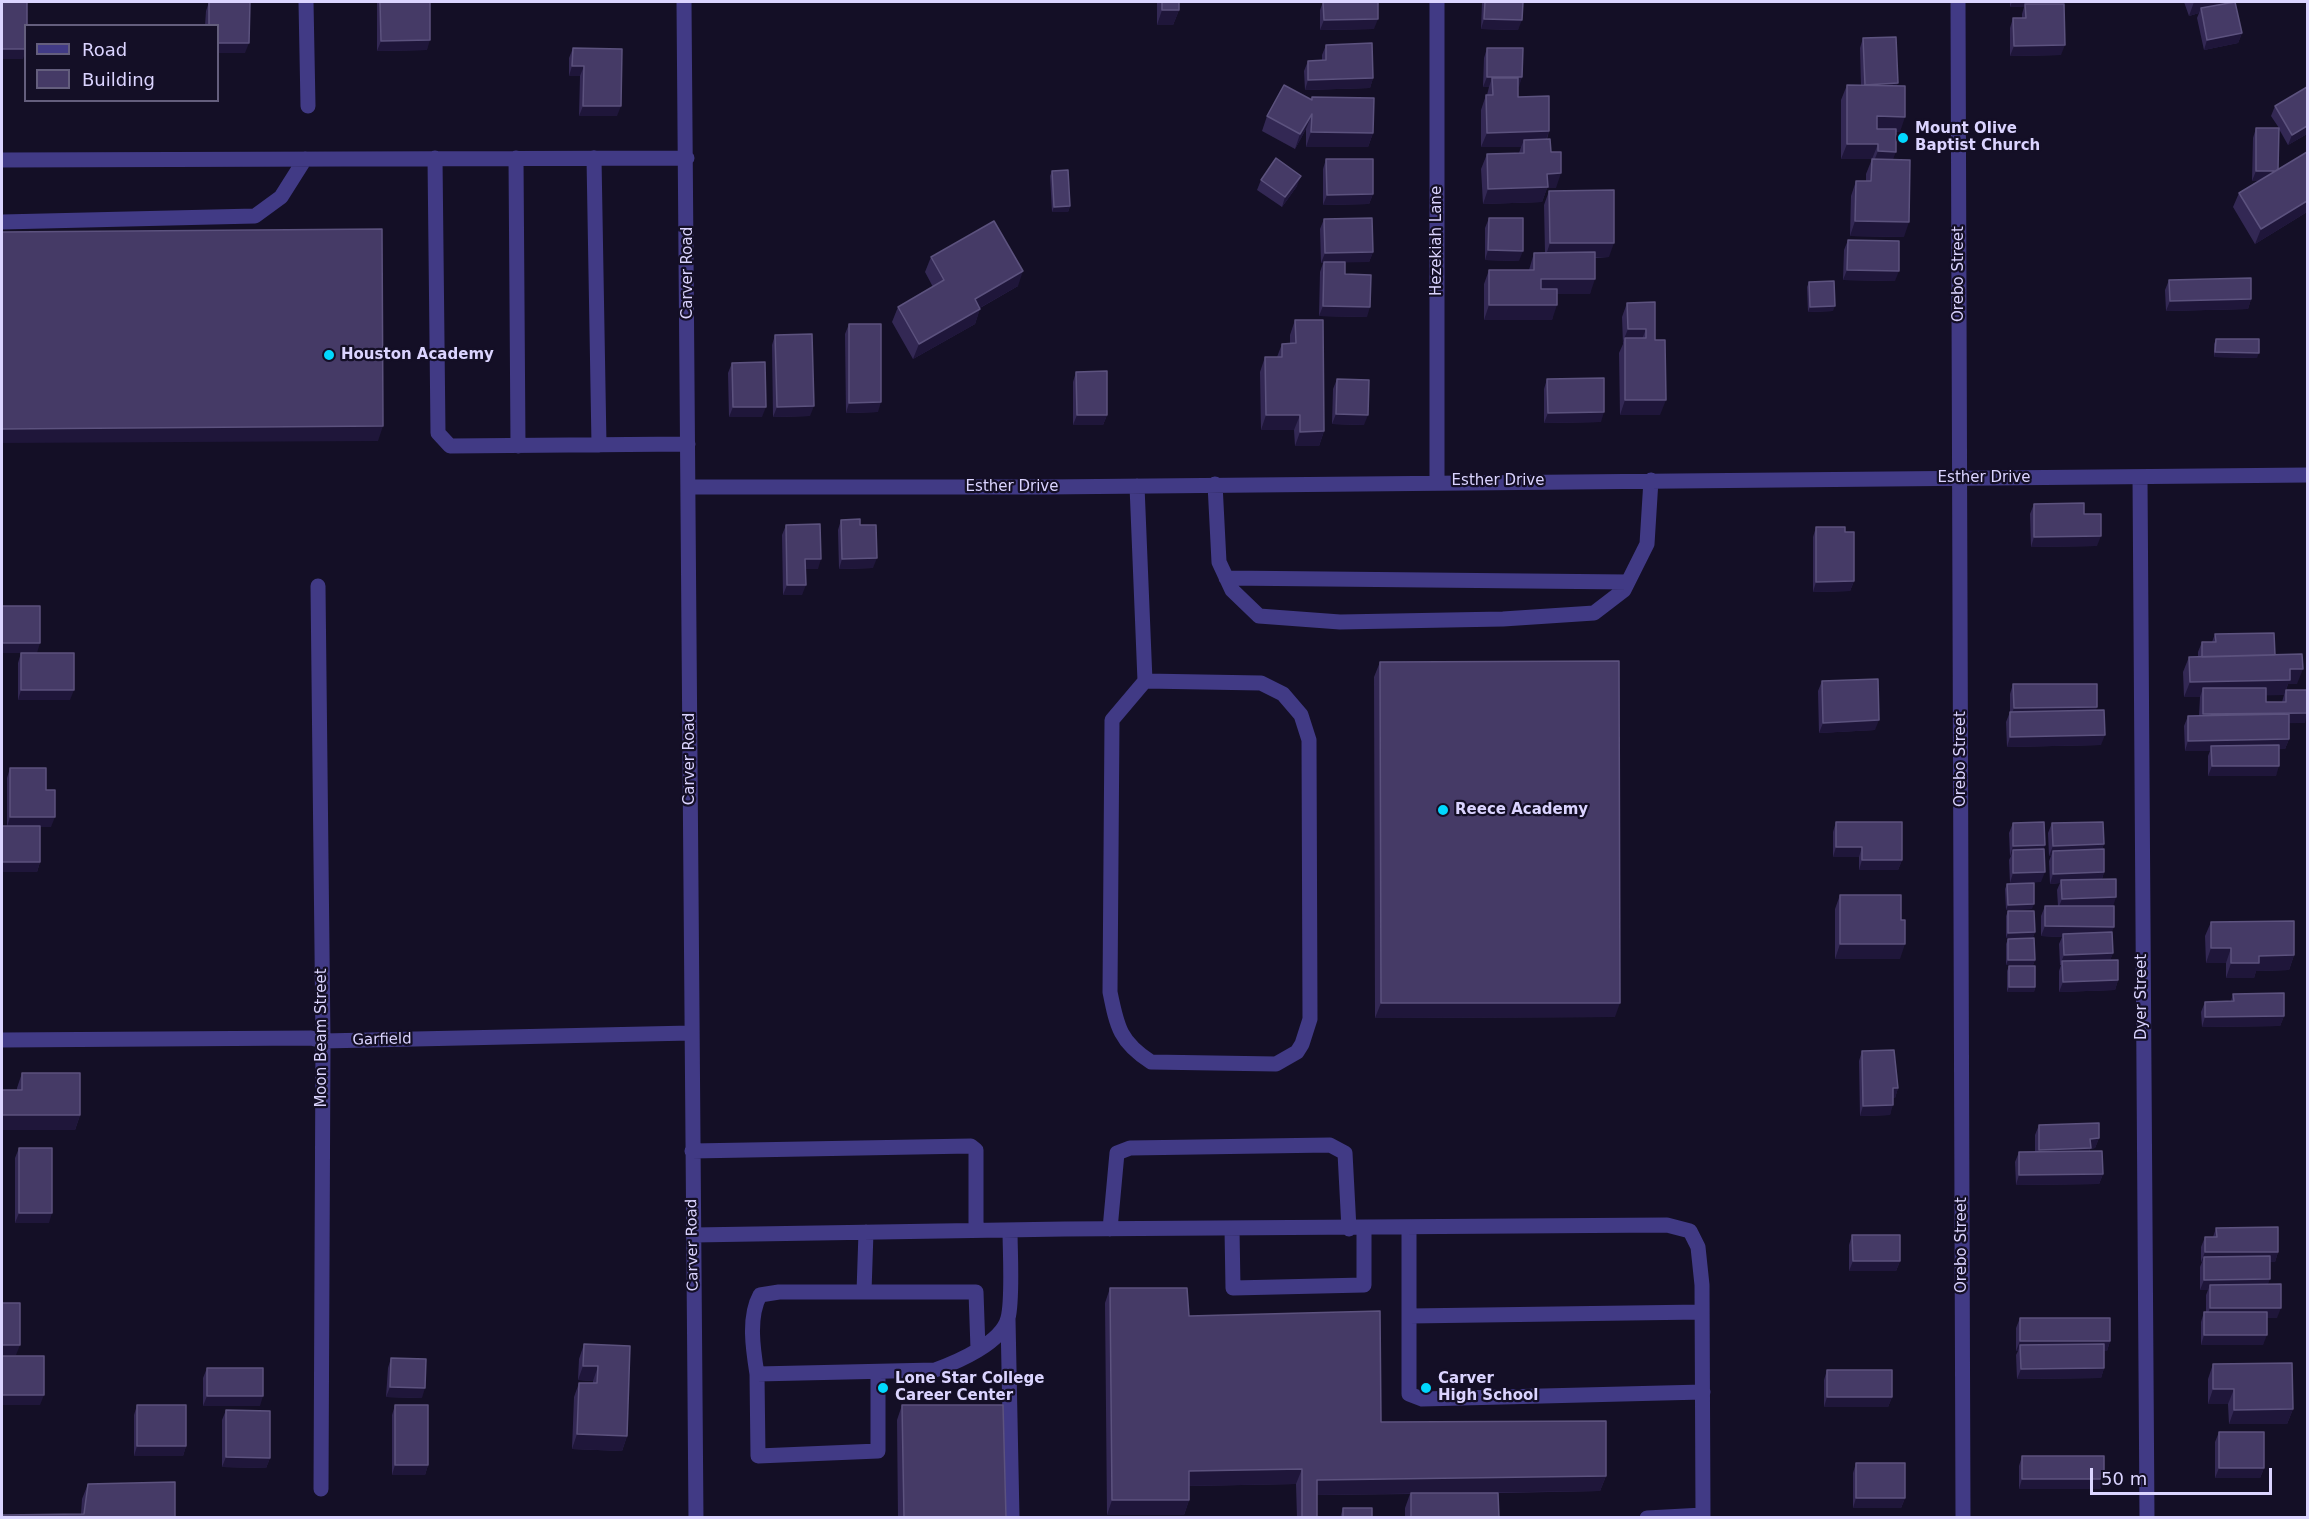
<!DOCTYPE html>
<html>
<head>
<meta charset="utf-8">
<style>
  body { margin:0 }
  #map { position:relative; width:2309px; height:1519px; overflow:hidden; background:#140f26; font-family:"DejaVu Sans",sans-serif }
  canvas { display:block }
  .frame { position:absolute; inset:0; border:3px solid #dbd4ff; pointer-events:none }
  .legend { position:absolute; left:24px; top:24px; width:195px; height:78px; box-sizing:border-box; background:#140f26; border:2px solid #645e7d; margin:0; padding:8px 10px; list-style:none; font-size:18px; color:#dbd4ff }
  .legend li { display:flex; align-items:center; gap:12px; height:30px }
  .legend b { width:30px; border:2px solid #645e7d }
  .scale { position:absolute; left:2090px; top:1468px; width:182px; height:27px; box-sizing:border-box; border:3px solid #dbd4ff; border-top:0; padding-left:8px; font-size:18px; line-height:21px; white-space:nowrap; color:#dbd4ff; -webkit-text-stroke:4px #140f26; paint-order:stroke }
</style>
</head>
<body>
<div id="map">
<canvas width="2309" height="1519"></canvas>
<div class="frame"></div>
<ul class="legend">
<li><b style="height:8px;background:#413a85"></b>Road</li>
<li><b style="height:16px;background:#453a66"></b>Building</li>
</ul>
<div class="scale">50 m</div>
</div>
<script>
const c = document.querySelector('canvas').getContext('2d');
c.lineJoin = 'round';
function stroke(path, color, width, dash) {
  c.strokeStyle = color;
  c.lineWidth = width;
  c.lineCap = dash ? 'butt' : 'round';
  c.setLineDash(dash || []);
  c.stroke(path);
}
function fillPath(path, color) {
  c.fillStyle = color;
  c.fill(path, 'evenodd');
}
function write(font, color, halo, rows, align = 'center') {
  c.font = font + ' "DejaVu Sans",sans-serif';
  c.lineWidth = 4.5;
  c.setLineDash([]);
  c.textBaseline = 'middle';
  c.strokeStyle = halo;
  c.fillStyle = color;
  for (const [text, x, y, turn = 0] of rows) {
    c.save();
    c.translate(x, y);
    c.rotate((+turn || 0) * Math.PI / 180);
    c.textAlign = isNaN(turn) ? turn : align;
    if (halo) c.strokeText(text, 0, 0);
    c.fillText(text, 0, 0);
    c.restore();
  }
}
stroke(new Path2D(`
  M306,2L308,106
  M684,2L696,1518
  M1958,2L1963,1518
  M435,158L438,433L450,446L688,444
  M516,158L518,446
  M594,158L599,445
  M2,160L687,158
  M2,222L255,216L281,197L305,159
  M2140,477L2147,1518
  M1437,481V2
  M1215,484L1219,562L1232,590L1259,616L1340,622L1503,619L1594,613L1624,590L1647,544L1651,480
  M1137,486L1145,681L1112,720L1110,992C1117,1027 1120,1042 1151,1062L1276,1064L1297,1052L1302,1044L1310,1019L1309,740L1301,715L1283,694L1261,683L1145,681
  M688,487H1045L2308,475
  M1226,578L1628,582
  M318,586L323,1041L321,1489
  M2,1040L311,1038L323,1041L691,1033
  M692,1151L971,1146L976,1150V1230
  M1409,1228V1394L1422,1399L1703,1392
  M1110,1229L1117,1153L1130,1148L1330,1145L1345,1153L1349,1229
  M1232,1229L1233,1288L1364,1285V1228
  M693,1235L1065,1229L1667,1225L1690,1231L1698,1247L1702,1285L1703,1518
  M864,1292L866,1232
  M1409,1316L1702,1312
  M1008,1319L1012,1518
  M978,1349L976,1292H779L760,1295C748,1317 753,1349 757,1374L935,1370C957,1362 1002,1343 1008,1318C1013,1299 1010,1252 1010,1230
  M757,1374L758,1456L878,1451V1372
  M1647,1518L1703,1515`), '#413a85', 15);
fillPath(new Path2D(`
  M209,2L245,53L218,26H205L206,11Z
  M377,2H430L427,50L377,51Z
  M1157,2H1179V10L1173,25H1157Z
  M1323,2L1374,29L1320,30V10Z
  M1482,2H1523L1518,30L1481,29Z
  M2010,2H2060L2059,4L2061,55L2010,56V28L2013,18H2022V14L2024,7H2010Z
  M2184,2H2227V3L2242,33L2238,43L2204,50L2197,18L2199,13L2189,16Z
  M1863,38L1897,86L1900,132H1896L1893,160L1904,237L1850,236L1851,196L1856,181H1866V174L1872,159H1841V100L1847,85L1861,86L1860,48Z
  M1326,45L1373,78L1370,88L1305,90L1304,71L1308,61L1322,60V55Z
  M573,48L617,116H579L580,76H569V58Z
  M1487,48L1522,77L1518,87V97L1549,131L1547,139L1551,152L1556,188H1547L1542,202L1483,204L1481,169L1487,154L1519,153L1521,147H1481V110L1486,95H1487L1489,87H1483L1484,58Z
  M1312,97L1373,133L1368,147H1306V129L1295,149L1262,131L1267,116L1311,99Z
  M2275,106L2307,134L2288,145L2279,129L2278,169L2307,152V212L2255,244L2233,207L2239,193L2258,181H2252L2253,138L2256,128H2279L2271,116Z
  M1326,159L1373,194L1369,204L1323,205V169Z
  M1052,171L1070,206L1068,212H1052L1050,176Z
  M1261,180L1297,186L1282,207L1257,190Z
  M1549,191L1609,257L1595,258L1590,294H1557L1552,320H1484V284L1489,270H1529L1534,253H1545L1544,205Z
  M1489,218L1519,261L1485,260V228Z
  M1324,219L1373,252L1369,262H1345V274L1367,317L1319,316L1320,272L1323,263H1321L1320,229Z
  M1848,240L1895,281L1843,280L1844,250Z
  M931,257L1018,286L980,308L975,324L913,359L892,322L898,307L933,287L925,272Z
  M2169,280L2251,299L2248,309L2166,311L2165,290Z
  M1809,282L1833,311L1808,312L1807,287Z
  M1627,303L1655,340L1660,415H1620L1619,353L1623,344L1622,317Z
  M1295,320L1324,431L1319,446H1295L1294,430H1261L1260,372L1265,357H1277L1282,344L1290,343V335Z
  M849,324L878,412L846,413L845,334Z
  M775,335L810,416L773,417L772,345Z
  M2216,339L2257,358L2214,357V344Z
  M732,363L762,417H729L728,373Z
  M1076,372L1107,415L1103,425H1073V382Z
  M1337,379L1364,425L1332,424L1333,389Z
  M1547,379L1601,422L1544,423V389Z
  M2034,504L2097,546L2031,547L2030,514Z
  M841,520L860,525L873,568L839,569L838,530Z
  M786,525L818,569H805L802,595H783L782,535Z
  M1816,527L1845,532L1854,581L1850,591L1813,592V537Z
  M2215,634L2275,655L2297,684H2288L2286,690L2305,723H2289V739L2285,749H2279L2276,776H2208V756L2210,751H2185L2184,726L2188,716H2199L2200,697H2184L2183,672L2189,657H2198V652L2202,642H2212ZM2266,695H2284L2282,702H2266Z
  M2,653H37L70,700H18V663L21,653Z
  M1380,662L1615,1017L1375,1018L1374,677Z
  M1822,681L1875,730L1819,733L1818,691Z
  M2013,684L2096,710L2101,745L2007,747L2006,722L2010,712V694Z
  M10,768L46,790L51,827H40V862L37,872H2L7,826V778Z
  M1836,822L1902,860L1898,870H1859V857H1833V832Z
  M2013,823L2045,845L2043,849L2041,882L2010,883L2009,860L2011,856H2010L2009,833Z
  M2052,823L2104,844L2102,849L2104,872L2102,879L2113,906L2112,933L2113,953L2110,960L2118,980L2115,990L2059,992V971L2061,965H2060L2059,944L2062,937L2041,936V916L2045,906H2058L2057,890L2060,883L2050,884L2049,861L2051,856H2049L2048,833Z
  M2007,884L2032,909L2006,910L2005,889Z
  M1840,895L1900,959H1835V909Z
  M2008,911L2035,932L2033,937L2006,938V916Z
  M2211,922L2294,955L2289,970L2256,971L2254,978H2226V963H2206L2205,936Z
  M2008,939L2035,960L2033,965H2006V944Z
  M2009,966L2035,987L2034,992H2007V971Z
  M2233,994L2284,1016L2280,1026L2202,1027L2201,1012L2205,1002L2231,1001Z
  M1862,1051L1898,1088L1895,1098H1893L1890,1115L1860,1116L1859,1061Z
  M22,1073L80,1115L75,1130H2V1090H17V1088Z
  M2039,1125L2099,1138L2095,1148L2090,1149V1151L2103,1174L2099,1184L2016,1185L2015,1162L2019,1152H2035V1135Z
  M19,1148L49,1223H15V1158Z
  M2216,1228L2278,1252L2275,1262H2270L2268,1284L2277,1318H2267L2263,1345H2201V1322L2204,1312H2206V1295L2208,1290H2200V1267L2202,1262H2201V1247L2205,1237H2213Z
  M1852,1235L1900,1261L1896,1271H1849V1245Z
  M1110,1288L1189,1316L1381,1422L1606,1476L1600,1491L1498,1493L1499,1518H1405V1508L1410,1494L1317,1495V1518H1297L1296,1484L1189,1486V1500L1184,1515H1107L1105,1303Z
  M2020,1318L2110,1341L2107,1351H2104V1368L2101,1378L2017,1379L2016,1355L2018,1351H2016V1328Z
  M584,1344L630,1346L627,1436L622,1451L572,1449L574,1397L579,1383H593V1381L578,1380L579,1359Z
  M391,1358L422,1398L386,1397L388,1368Z
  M2213,1364L2293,1409L2287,1424H2229L2228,1404H2208V1379Z
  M207,1368L260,1406H203V1378Z
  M1827,1370L1892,1397L1888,1407H1824V1380Z
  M137,1405L186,1446L183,1456H134V1415Z
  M395,1405L428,1465L425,1475H392V1415Z
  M902,1405L1006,1518H898L897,1420Z
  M226,1410L270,1458L266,1468L222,1467V1420Z
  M2219,1432L2264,1468L2260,1478H2215V1442Z
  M2022,1456L2104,1479L2100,1489H2019V1466Z
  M1856,1463L1905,1498L1901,1508H1853V1473Z
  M88,1484L175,1518L81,1514L82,1499Z
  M1343,1508L1372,1518H1340Z`), '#332854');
fillPath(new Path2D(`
  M2012,2H2060L2058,6L2025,4L2024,7H2010Z
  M2194,2H2227L2226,4L2201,8L2199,13L2189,16Z
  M1162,10H1179L1173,25H1157Z
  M1378,19L1374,29L1320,30L1324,20Z
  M1484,19L1522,20L1518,30L1481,29Z
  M2242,33L2238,43L2204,50L2207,40Z
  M430,40L427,50L377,51L381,41Z
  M218,43H249L245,53H218Z
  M2065,45L2061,55L2010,56L2014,46Z
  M2,49H26V51L23,59H2Z
  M572,66H584L580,76H569Z
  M1487,77H1522L1519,87H1493L1492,78L1489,87H1483Z
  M1373,78L1370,88L1305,90L1308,80Z
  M1898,83L1894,93L1862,95L1865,85Z
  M583,106H621L617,116H579Z
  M1312,114L1306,129L1295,149L1300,134Z
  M1877,116L1905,117L1900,132L1872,131Z
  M2307,126V134L2288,145L2292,135Z
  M1549,131L1544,146L1524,140L1521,147H1481L1487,133Z
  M1311,132L1373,133L1368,147H1306Z
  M1847,144H1878L1872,159H1841Z
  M1878,151L1896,152L1890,166H1872Z
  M2256,171H2278L2275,181H2252Z
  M1561,173L1556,188H1547L1542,202L1483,204L1488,189L1547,174Z
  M1301,176L1297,186L1282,207L1285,197Z
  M1373,194L1369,204L1323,205L1327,195Z
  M2307,201V212L2255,244L2261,229Z
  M1070,206L1068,212H1052L1054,207Z
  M1855,221L1909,222L1904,237L1850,236Z
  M1550,243H1614L1609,257L1545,258Z
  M1488,250L1523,251L1519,261L1485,260Z
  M1373,252L1369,262L1321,263L1325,253Z
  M1847,270L1899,271L1895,281L1843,280Z
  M1023,271L1018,286L969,314L975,299Z
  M1541,279H1595L1590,294H1536Z
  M2251,299L2248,309L2166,311L2170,301Z
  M1489,305H1557L1552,320H1484Z
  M1323,306L1370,307L1367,317L1319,316Z
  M1835,306L1833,311L1808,312L1810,307Z
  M980,309L975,324L913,359L919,344Z
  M1628,329H1646L1640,344L1625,338L1622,344Z
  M2215,352L2259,353L2257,358L2214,357Z
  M1625,400H1666L1660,415H1620Z
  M881,402L878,412L846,413L849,403Z
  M814,406L810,416L773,417L777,407Z
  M733,407H766L762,417H729Z
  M1604,412L1601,422L1544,423L1548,413Z
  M1336,414L1368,415L1364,425L1332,424Z
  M1077,415H1107L1103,425H1073Z
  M1266,415H1300L1294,430H1261Z
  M383,426L378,441L2,443V429Z
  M1324,431L1319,446H1295L1300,432Z
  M2101,536L2097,546L2031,547L2034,537Z
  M877,558L873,568L839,569L842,559Z
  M805,559H821L818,569H801Z
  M1854,581L1850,591L1813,592L1816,582Z
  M787,585H806L802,595H783Z
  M2,643H40L37,653H2Z
  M2290,669H2303L2297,684H2288L2284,695L2203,697V688L2200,697H2184L2190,682Z
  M21,690H74L70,700H18Z
  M2097,707L2094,717L2010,718L2014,708Z
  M2307,713L2305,723L2200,724L2203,714Z
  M1879,720L1875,730L1819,733L1823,723Z
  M2105,735L2101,745L2007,747L2010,737Z
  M2289,739L2285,749L2211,751V746L2210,751H2185L2188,741Z
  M2212,766H2279L2276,776H2208Z
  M10,817H55L51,827H7Z
  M2104,844L2100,854L2053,851L2051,856H2049L2053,846Z
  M2045,845L2041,855L2013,850L2011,856H2010L2013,846Z
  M1836,847H1862L1859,857H1833Z
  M1862,860H1902L1898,870H1859Z
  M2,862H40L37,872H2Z
  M2045,872L2041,882L2010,883L2013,873Z
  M2104,872L2101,882L2061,880L2060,883L2050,884L2053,874Z
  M2116,897L2113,907L2058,909L2062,899Z
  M2034,904L2032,909L2006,910L2008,905Z
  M2045,926L2114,927L2110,937L2063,934L2062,937L2041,936Z
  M2035,932L2033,937L2006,938L2008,933Z
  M1840,944H1905L1900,959H1835Z
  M2211,948H2231L2226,963H2206Z
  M2113,953L2109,963L2062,961L2060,965L2064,955Z
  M2294,955L2289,970L2256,971L2254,978H2226L2231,963L2259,956Z
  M2008,960H2035L2033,965H2006Z
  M2118,980L2115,990L2059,992L2063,982Z
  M2009,987H2035L2034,992H2007Z
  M1381,1003H1620L1615,1017L1375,1018Z
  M2284,1016L2280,1026L2202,1027L2205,1017Z
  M1893,1088H1898L1895,1098H1889Z
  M1893,1105L1890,1115L1860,1116L1863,1106Z
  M2,1115H80L75,1130H2Z
  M2099,1138L2095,1148L2090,1149L2087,1158L2035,1160L2039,1150L2090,1139Z
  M2103,1174L2099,1184L2016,1185L2019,1175Z
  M19,1213H52L49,1223H15Z
  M2205,1252H2278L2275,1262H2204V1257L2202,1262H2201Z
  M1853,1261H1900L1896,1271H1849Z
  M2270,1279L2266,1289L2210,1285L2208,1290H2200L2204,1280Z
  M2210,1308H2281L2277,1318H2206Z
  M2204,1335H2267L2263,1345H2201Z
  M2020,1341H2110L2107,1351H2020V1345L2018,1351H2016Z
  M2,1345H20L16,1355H2Z
  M583,1366H598L593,1381L578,1380Z
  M2104,1368L2101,1378L2017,1379L2021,1369Z
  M390,1387L425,1388L422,1398L386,1397Z
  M2213,1389H2234L2228,1404H2208Z
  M2,1395H44L40,1405H2Z
  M207,1396H263L260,1406H203Z
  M1827,1397H1892L1888,1407H1824Z
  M2293,1409L2287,1424H2229L2234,1410Z
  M577,1434L627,1436L622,1451L572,1449Z
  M137,1446H186L183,1456H134Z
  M226,1457L270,1458L266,1468L222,1467Z
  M395,1465H428L425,1475H392Z
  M2219,1468H2264L2260,1478H2215Z
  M1302,1469L1296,1484L1184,1486L1189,1471Z
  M1606,1476L1600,1491L1312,1495L1317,1480Z
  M2022,1479H2104L2100,1489H2019Z
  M1856,1498H1905L1901,1508H1853Z
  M1112,1500H1189L1184,1515H1107Z`), '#1f163a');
const building = new Path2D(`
  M2,2H27V26H26V49H2Z
  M209,2H250L249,43H218V26H209Z
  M380,2H430V40L381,41Z
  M1162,2H1179V10H1162Z
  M1323,2H1378V19L1324,20Z
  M1485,2H1523L1522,20L1484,19Z
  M2235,2L2242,33L2207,40L2201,8Z
  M2025,4H2064L2065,45L2014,46L2013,18H2026Z
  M1896,37L1898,83L1865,85L1863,38Z
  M1372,43L1373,78L1308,80V61L1326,60V45Z
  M573,48L622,49L621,106H583L584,66H572Z
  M1487,48H1523L1522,77H1487Z
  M1492,78H1518V97L1549,96V131L1487,133L1486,95H1493Z
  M1284,85L1312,100V97L1374,98L1373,133L1311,132L1312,114L1300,134L1267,116Z
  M1847,85L1905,86V117L1877,116V129H1896V152L1878,151V144H1847Z
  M2307,87V126L2292,135L2275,106Z
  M2256,128H2279L2278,169L2275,171H2256Z
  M1550,139L1551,152H1561V173L1547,174L1548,187L1488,189L1487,154L1524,153V140Z
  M2307,152V201L2261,229L2239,193Z
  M1276,158L1301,176L1285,197L1261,180Z
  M1326,159H1373V194L1327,195Z
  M1872,159L1910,160L1909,222L1855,221L1856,181H1871Z
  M1068,170L1070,206L1054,207L1052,171Z
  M1614,190V243H1550L1549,191Z
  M1372,218L1373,252L1325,253L1324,219Z
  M1489,218H1523V251L1488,250Z
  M994,221L1023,271L975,299L980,309L919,344L898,307L944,280L931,257Z
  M382,229L383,426L2,429V232Z
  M1848,240L1899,241V271L1847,270Z
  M1595,252V279H1541V289H1557V305H1489V270H1534V253Z
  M1324,262H1345V274L1371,275L1370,307L1323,306Z
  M2251,278V299L2170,301L2169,280Z
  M1834,281L1835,306L1810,307L1809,282Z
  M1655,302V340H1665L1666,400H1625V338H1646V329H1628L1627,303Z
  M1295,320H1323L1324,431L1300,432V415H1266L1265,357H1282V344L1296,343Z
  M849,324H881V402L849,403Z
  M812,334L814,406L777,407L775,335Z
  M2216,339H2259V353L2215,352Z
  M765,362L766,407H733L732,363Z
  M1107,371V415H1077L1076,372Z
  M1604,378V412L1548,413L1547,379Z
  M1337,379L1369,380L1368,415L1336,414Z
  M2084,503V514H2101V536L2034,537V504Z
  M860,519V525H876L877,558L842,559L841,520Z
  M820,524L821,559H805L806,585H787L786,525Z
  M1816,527H1845V532H1854V581L1816,582Z
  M2,606H40V643H2Z
  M2274,633L2275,655L2202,657V642H2216L2215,634Z
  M21,653H74V690H21Z
  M2302,654L2303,669H2290V680L2190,682L2189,657Z
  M1619,661L1620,1003H1381L1380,662Z
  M1878,679L1879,720L1823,723L1822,681Z
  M2013,684H2097V707L2014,708Z
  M2203,688H2266V702H2286V690H2307V713L2203,714Z
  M2104,710L2105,735L2010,737V712Z
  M2289,714V739L2188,741V716Z
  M2279,745V766H2212L2211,746Z
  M10,768H46V790H55V817H10Z
  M1836,822H1902V860H1862V847H1836Z
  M2044,822L2045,845L2013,846V823Z
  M2103,822L2104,844L2053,846L2052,823Z
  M2,826H40V862H2Z
  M2044,849L2045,872L2013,873V850Z
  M2104,849V872L2053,874V851Z
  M2116,879V897L2062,899L2061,880Z
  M2034,883V904L2008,905L2007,884Z
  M1840,895H1901V920H1905V944H1840Z
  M2045,906H2114V927L2045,926Z
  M2008,911H2034L2035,932L2008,933Z
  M2294,921V955L2259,956V963H2231V948H2211V922Z
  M2112,932L2113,953L2064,955L2063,934Z
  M2034,938L2035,960H2008V939Z
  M2118,960V980L2063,982L2062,961Z
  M2009,966H2035V987H2009Z
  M2284,993V1016L2205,1017V1002L2234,1001L2233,994Z
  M1894,1050L1898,1088H1893V1105L1863,1106L1862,1051Z
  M22,1073H80V1115H2V1090H22Z
  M2099,1123V1138L2090,1139L2091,1148L2039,1150V1125Z
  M19,1148H52V1213H19Z
  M2102,1151L2103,1174L2019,1175V1152Z
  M2278,1227V1252H2205V1237H2217L2216,1228Z
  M1852,1235H1900V1261H1853Z
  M2270,1256V1279L2204,1280V1257Z
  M2281,1284V1308H2210V1285Z
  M1110,1288H1187L1189,1316L1380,1311L1381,1422L1606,1421V1476L1317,1480V1518H1302V1469L1189,1471V1500H1112Z
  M2,1303H20V1345H2Z
  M2204,1312H2267V1335H2204Z
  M2020,1318H2110V1341H2020Z
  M584,1344L630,1346L627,1436L577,1434L579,1383H597L598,1366H583Z
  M2104,1344V1368L2021,1369L2020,1345Z
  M2,1356H44V1395H2Z
  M391,1358L426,1359L425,1388L390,1387Z
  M2292,1363L2293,1409L2234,1410V1389H2213V1364Z
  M207,1368H263V1396H207Z
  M1827,1370H1892V1397H1827Z
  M137,1405H186V1446H137Z
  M395,1405H428V1465H395Z
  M902,1405H1003L1006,1518H904Z
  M226,1410L270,1411V1458L226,1457Z
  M2219,1432H2264V1468H2219Z
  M2022,1456H2104V1479H2022Z
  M1856,1463H1905V1498H1856Z
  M175,1482V1518H2V1515L84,1514L88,1484Z
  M1411,1493H1498L1499,1518H1411Z
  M1343,1508H1372V1518H1343Z`);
fillPath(building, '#453a66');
stroke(building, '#5c527e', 1.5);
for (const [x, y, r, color] of [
  [1903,138,6,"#01d8fe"],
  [329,355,6,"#01d8fe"],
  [1443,810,6,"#01d8fe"],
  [883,1388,6,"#01d8fe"],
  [1426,1388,6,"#01d8fe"]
]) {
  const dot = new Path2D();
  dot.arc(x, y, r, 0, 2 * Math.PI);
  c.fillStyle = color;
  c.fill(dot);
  stroke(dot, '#140f26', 2);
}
write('bold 15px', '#dbd4ff', '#140f26', [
  ["Mount Olive",1915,129],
  ["Baptist Church",1915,146],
  ["Houston Academy",341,355],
  ["Reece Academy",1455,810],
  ["Lone Star College",895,1379],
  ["Career Center",895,1396],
  ["Carver",1438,1379],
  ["High School",1438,1396]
], 'left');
write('15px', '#dbd4ff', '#140f26', [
  ["Hezekiah Lane",1437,241,-90],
  ["Carver Road",688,273,-90],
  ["Orebo Street",1959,274,-90],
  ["Esther Drive",1984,478],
  ["Esther Drive",1498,481],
  ["Esther Drive",1012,487],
  ["Carver Road",690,759,-90],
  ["Orebo Street",1961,759,-90],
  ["Dyer Street",2142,997,-90],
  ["Moon Beam Street",322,1038,-90],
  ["Garfield",382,1040,-1],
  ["Carver Road",693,1245,-91],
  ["Orebo Street",1962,1245,-90]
]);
</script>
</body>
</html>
